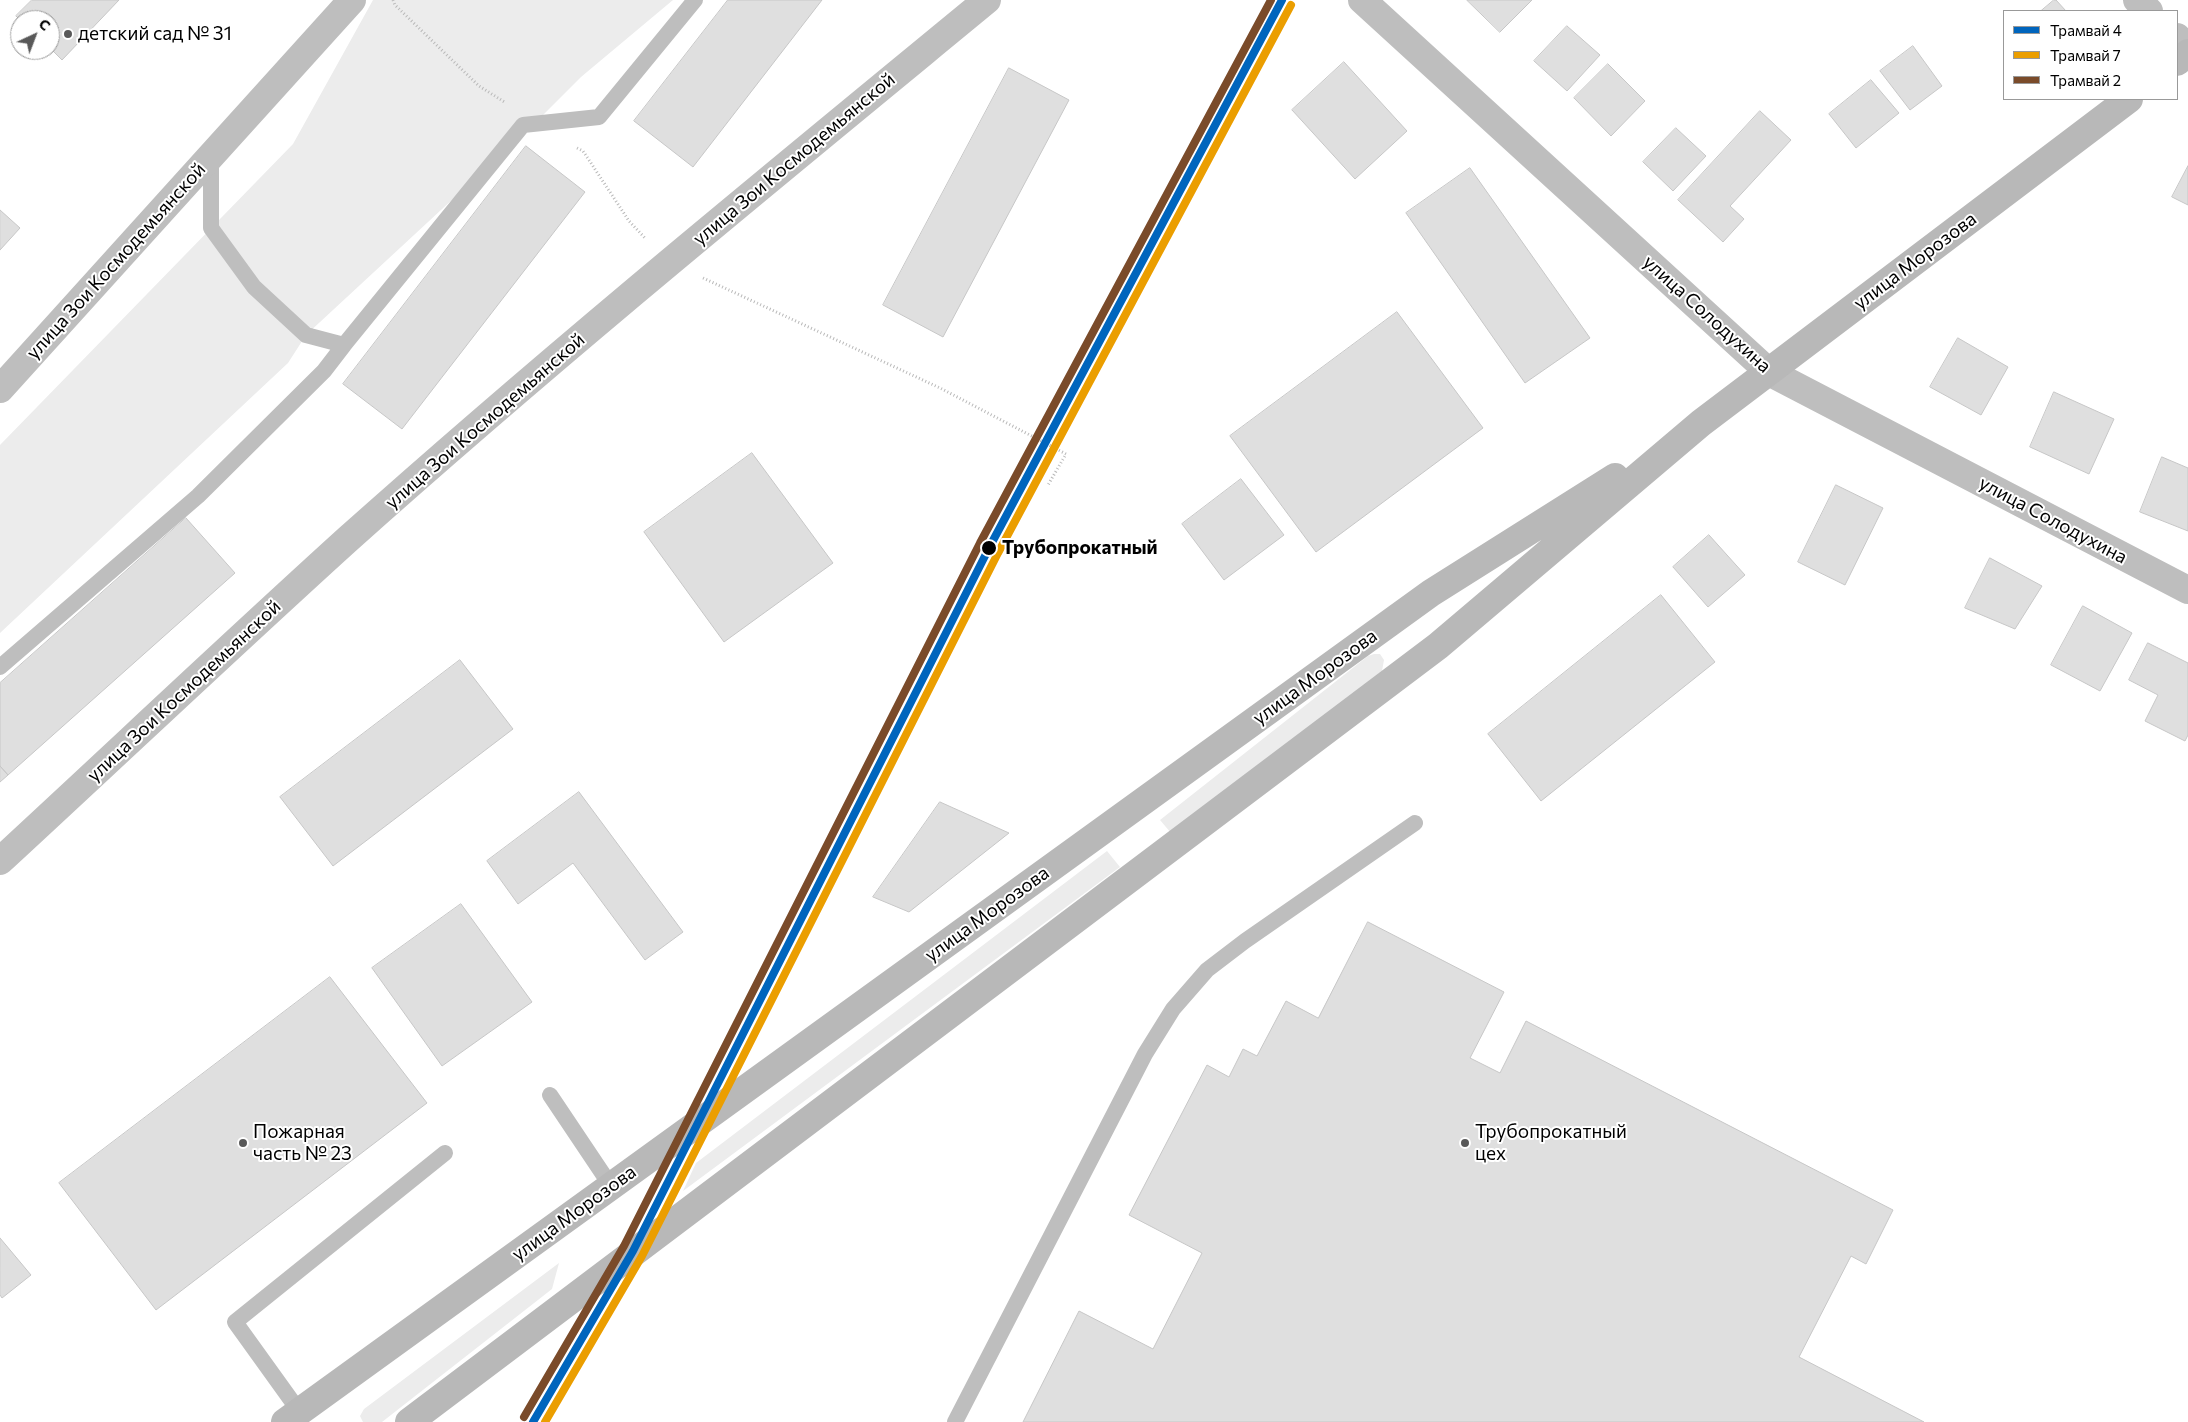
<!DOCTYPE html>
<html>
<head>
<meta charset="utf-8">
<style>
  body { margin:0 }
  #map { position:relative; width:2188px; height:1422px; overflow:hidden; background:#fff; font-family:Commissioner,sans-serif }
  canvas { display:block }
  .legend { position:absolute; left:2003px; top:10px; width:175px; height:90px; box-sizing:border-box; background:#fff; border:1px solid #999; margin:0; padding:6px 9px; list-style:none; font-size:15px; color:#000 }
  .legend li { display:flex; align-items:center; gap:10px; height:25px }
  .legend b { width:25px; border:1px solid #999 }
  .north { position:absolute; left:10px; top:10px; width:50px; height:50px; box-sizing:border-box; background:#fff; border:1px solid #999; border-radius:50%; rotate:43deg; font-size:14px; font-weight:700; line-height:20px; text-align:center; color:#000 }
  .north::after { content:''; display:block; margin:auto; width:18px; height:22px; background:#595959; clip-path:polygon(50% 0,100% 100%,50% 72%,0 100%) }
</style>
</head>
<body>
<div id="map">
<canvas width="2188" height="1422"></canvas>
<ul class="legend">
<li><b style="height:6px;background:#0065bd"></b>Трамвай 4</li>
<li><b style="height:6px;background:#eb9e00"></b>Трамвай 7</li>
<li><b style="height:6px;background:#7a4b2a"></b>Трамвай 2</li>
</ul>
<div class="north">С</div>
</div>
<script>
const c = document.querySelector('canvas').getContext('2d');
c.lineJoin = 'round';
function fillPath(path, color) {
  c.fillStyle = color;
  c.fill(path, 'evenodd');
}
function stroke(path, color, width, dash) {
  c.strokeStyle = color;
  c.lineWidth = width;
  c.lineCap = dash ? 'butt' : 'round';
  c.setLineDash(dash || []);
  c.stroke(path);
}
function write(font, color, halo, rows, align = 'center') {
  c.font = font + ' Commissioner,sans-serif';
  c.lineWidth = 4;
  c.setLineDash([]);
  c.textBaseline = 'middle';
  c.strokeStyle = halo;
  c.fillStyle = color;
  for (const [text, x, y, turn = 0] of rows) {
    c.save();
    c.translate(x, y);
    c.rotate((+turn || 0) * Math.PI / 180);
    c.textAlign = isNaN(turn) ? turn : align;
    if (halo) c.strokeText(text, 0, 0);
    c.fillText(text, 0, 0);
    c.restore();
  }
}
fillPath(new Path2D(`
  M373,0H673L581,77L536,122L306,335L288,363L0,633V445L293,144Z
  M1374,654H1380L1384,660L1382,671L1171,833L1160,820L1368,656Z
  M1107,851L1120,867L683,1191L696,1163Z
  M559,1263L552,1289L382,1422H363L360,1416L364,1409Z`), '#ececec');
const building = new Path2D(`
  M32,0H119L62,60L50,48V20H20L16,16Z
  M728,0H822L693,167L634,121Z
  M1467,0H1532L1500,32Z
  M2054,0H2056L2066,11H2041Z
  M1567,26L1600,55L1567,91L1534,61Z
  M1913,46L1942,86L1910,110L1880,71Z
  M1344,62L1407,131L1355,179L1292,110Z
  M1608,64L1645,101L1611,136L1574,98Z
  M1009,68L1069,100L943,337L883,305Z
  M1871,80L1899,113L1856,148L1829,114Z
  M1760,111L1791,140L1730,206L1744,219L1723,242L1678,200Z
  M1676,128L1706,156L1673,191L1643,162Z
  M526,146L585,192L402,429L343,384Z
  M2188,166V205L2172,197Z
  M1470,168L1590,338L1525,383L1406,213Z
  M0,210L20,228L0,250Z
  M1397,312L1483,428L1316,552L1230,436Z
  M1958,338L2008,367L1981,415L1930,387Z
  M2054,392L2114,419L2089,474L2030,447Z
  M752,453L833,563L724,642L644,532Z
  M2162,457L2188,468V531L2140,512Z
  M1241,479L1284,535L1224,580L1182,524Z
  M1836,485L1883,508L1845,585L1798,562Z
  M186,518L235,573L8,775L0,766V683Z
  M1709,535L1745,575L1708,607L1673,567Z
  M1990,558L2042,586L2015,629L1965,608Z
  M1661,595L1715,662L1541,801L1488,734Z
  M2083,606L2132,633L2100,691L2051,665Z
  M2148,643L2188,663V735L2185,741L2145,721L2158,695L2129,680Z
  M460,660L513,729L333,866L280,797Z
  M0,766L8,775L0,782Z
  M579,792L683,932L645,960L573,863L518,904L487,861Z
  M940,802L1009,833L909,912L873,897Z
  M461,904L532,1002L442,1066L372,968Z
  M1368,922L1504,992L1470,1058L1500,1073L1526,1021L1893,1210L1866,1264L1851,1256L1799,1357L1924,1422H1023L1079,1311L1153,1349L1202,1253L1129,1215L1207,1065L1229,1077L1243,1049L1257,1056L1286,1001L1318,1018Z
  M330,977L427,1103L156,1310L59,1183Z
  M0,1238L31,1275L2,1298L0,1295Z`);
fillPath(building, '#dfdfdf');
stroke(building, '#c7c7c7', 1);
stroke(new Path2D(`
  M393,0L395,5L479,86L506,103
  M577,148L583,151L629,221L645,238
  M703,278L940,388L1066,454L1048,485`), '#b9b9b9', 3, [1, 2.5]);
stroke(new Path2D(`
  M211,156V228L254,287L306,335L344,345L523,125L599,117L695,0
  M0,667L198,496L324,371L344,345
  M550,1095L611,1186
  M299,1411L235,1322L445,1153
  M955,1422L1145,1054L1173,1009L1207,970L1245,941L1415,823`), '#bebebe', 16);
stroke(new Path2D(`
  M1362,0L1769,372L2188,590
  M2137,0L2149,11
  M2177,37L2188,48
  M0,389L352,0
  M0,861C116,754 231,645 348,539C556,353 772,177 987,0`), '#bebebe', 28);
stroke(new Path2D(`
  M2177,62L2188,53
  M285,1422L1431,593L1615,477
  M409,1422L1438,646L1701,423L2129,99`), '#b8b8b8', 28);
stroke(new Path2D(`
  M533,1422L633,1251L989,548L1282,0`), '#0065bd', 8);
stroke(new Path2D(`
  M545,1422L642,1256L998,553L1291,5`), '#eb9e00', 8);
stroke(new Path2D(`
  M524,1417L624,1246L980,543L1271,0`), '#7a4b2a', 8);
for (const [x, y, r, color] of [
  [68,34,5,"#595959"],
  [989,548,8,"#000"],
  [243,1143,5,"#595959"],
  [1465,1143,5,"#595959"]
]) {
  const dot = new Path2D();
  dot.arc(x, y, r, 0, 2 * Math.PI);
  c.fillStyle = color;
  c.fill(dot);
  stroke(dot, '#fff', 2);
}
write('19px', '#000', '#fff', [
  ["детский сад № 31",78,34],
  ["Пожарная",253,1132],
  ["часть № 23",253,1154],
  ["Трубопрокатный",1475,1132],
  ["цех",1475,1154]
], 'left');
write('19px', '#000', '#fff', [
  ["улица Зои Космодемьянской",794,159,-40],
  ["улица Зои Космодемьянской",116,261,-48],
  ["улица Морозова",1915,261,-37],
  ["улица Солодухина",1707,314,42],
  ["улица Зои Космодемьянской",485,421,-41],
  ["улица Солодухина",2053,520,28],
  ["улица Морозова",1315,677,-36],
  ["улица Зои Космодемьянской",184,691,-43],
  ["улица Морозова",987,914,-36],
  ["улица Морозова",574,1213,-36]
]);
write('bold 19px', '#000', '#fff', [
  ["Трубопрокатный",1002,548]
], 'left');
</script>
</body>
</html>
